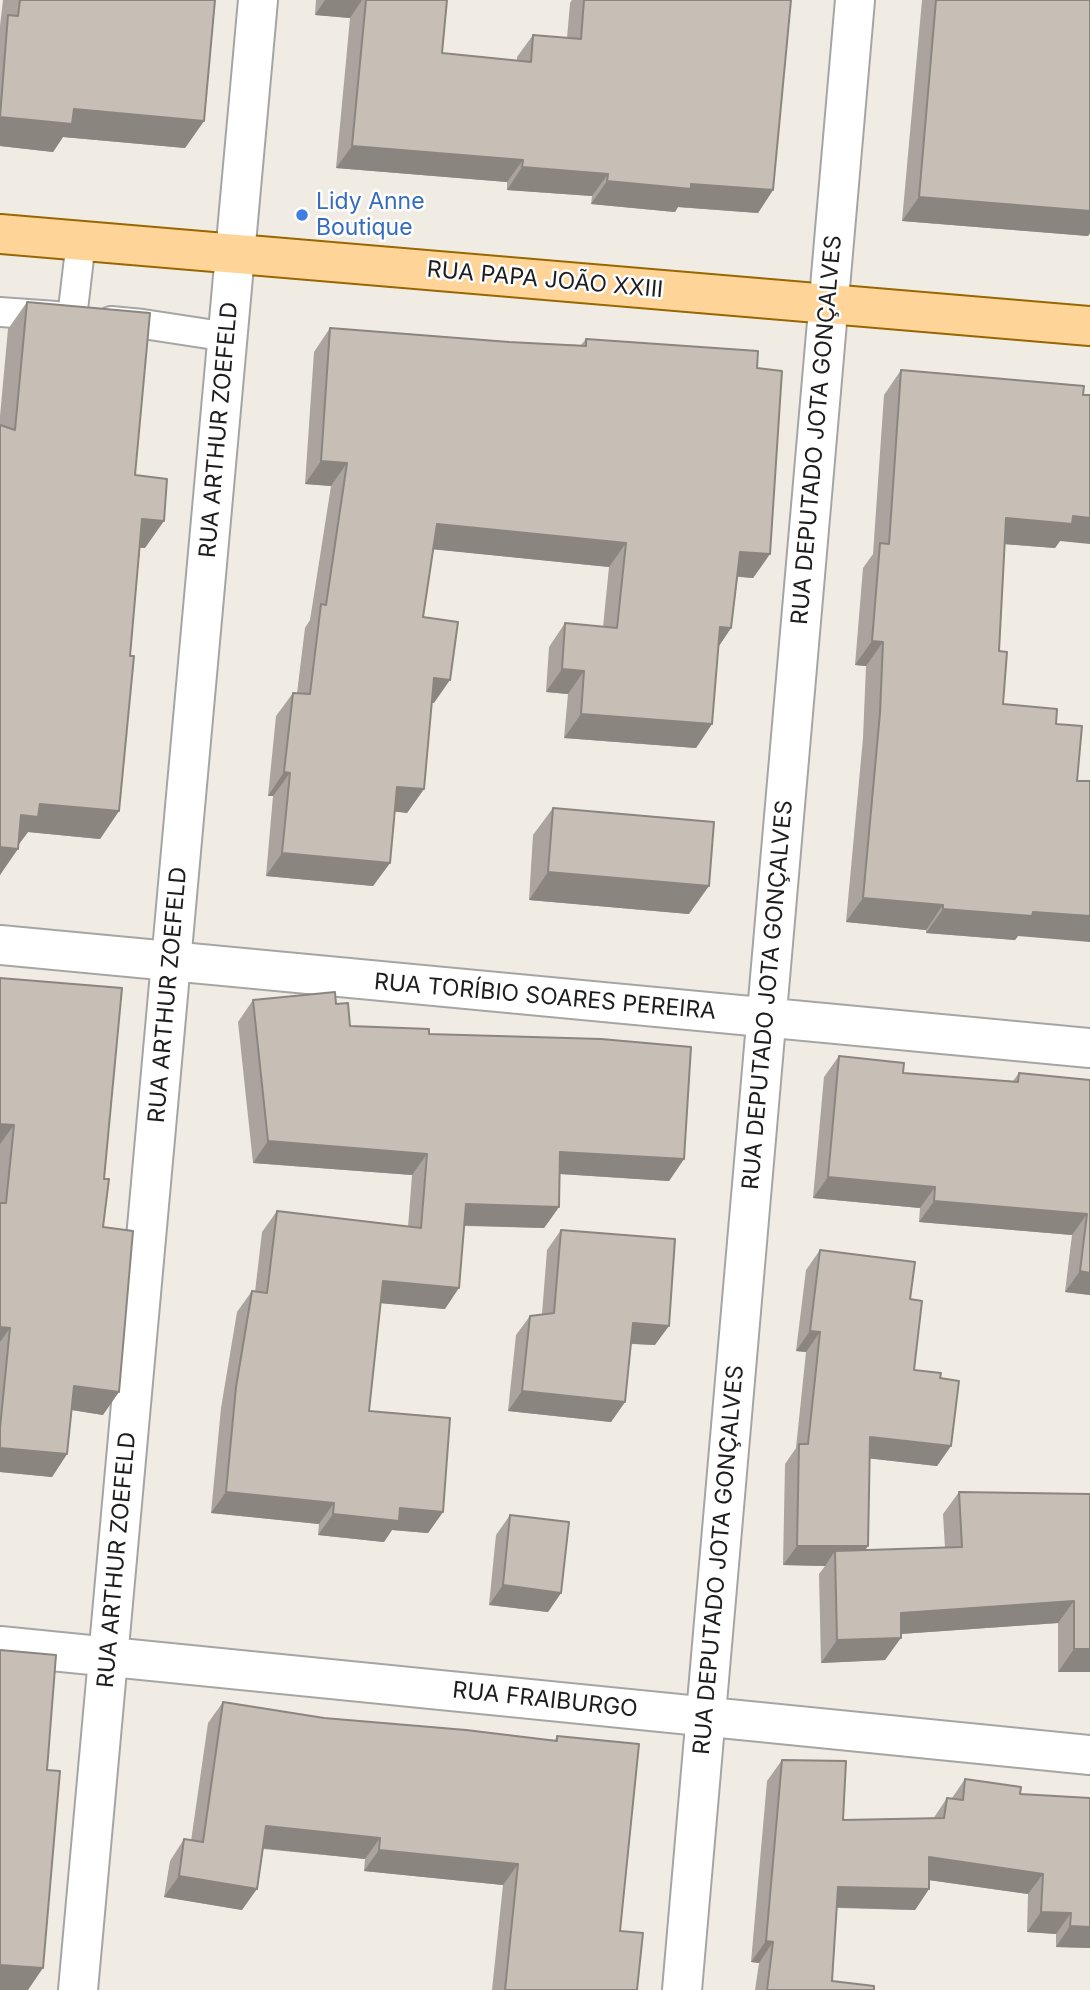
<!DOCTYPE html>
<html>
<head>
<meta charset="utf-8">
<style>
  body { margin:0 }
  canvas { display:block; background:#f0ece3 }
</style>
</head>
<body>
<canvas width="1090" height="1990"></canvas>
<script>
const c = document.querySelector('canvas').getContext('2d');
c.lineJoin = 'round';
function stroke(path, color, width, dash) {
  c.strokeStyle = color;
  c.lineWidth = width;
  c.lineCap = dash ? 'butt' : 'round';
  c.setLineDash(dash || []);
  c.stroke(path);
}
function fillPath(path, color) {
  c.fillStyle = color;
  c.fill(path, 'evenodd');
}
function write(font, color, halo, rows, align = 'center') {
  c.font = font + ' Inter,sans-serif';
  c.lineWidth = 5;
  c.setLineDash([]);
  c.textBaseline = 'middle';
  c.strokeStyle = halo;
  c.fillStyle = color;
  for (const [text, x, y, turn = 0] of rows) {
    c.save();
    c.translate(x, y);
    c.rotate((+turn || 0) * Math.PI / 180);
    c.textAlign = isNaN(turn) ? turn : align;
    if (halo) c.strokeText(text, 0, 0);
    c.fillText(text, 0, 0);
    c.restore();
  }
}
const service = new Path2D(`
  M0,312L56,316
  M72,318L81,241
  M111,321L143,324L228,337`);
const minor = new Path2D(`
  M0,945L1090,1048
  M0,1646L1090,1755
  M78,1990L258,0
  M682,1990L855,0`);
const primary = new Path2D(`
  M0,234L1090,326`);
stroke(service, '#a5a5a5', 32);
stroke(minor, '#a5a5a5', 42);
stroke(primary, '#986700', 42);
stroke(service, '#fff', 28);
stroke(minor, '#fff', 38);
stroke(primary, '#ffd499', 38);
fillPath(new Path2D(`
  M3,0H215L204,121L185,148L63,137L53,152L0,146V26Z
  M316,0H447L442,53L517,61V57L533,35L567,38L570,3L572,0H791L773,190L758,213L678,207L675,212L591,204L592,196L507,190V182L336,168L350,18L315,15Z
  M922,0H1090V233L1088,236L902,221Z
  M27,302L135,475L145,548H140L130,656L119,811L100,839L28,832L19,844H18L0,875V416L8,329Z
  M330,328L509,342L581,345L586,339L757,368L770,554L753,578L738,577L731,628L718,647L712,724L696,748L564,738L568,694L546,692L549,647L565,623L603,627L609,567L433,549L423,617L434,703H432L424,789L407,813L395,811L390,863L373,886L266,876L273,796H268L276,716L293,693H297L305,628L310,620L331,486L305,484L314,352Z
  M901,370L1060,541L1055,548L1005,544L999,651L1018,936L1015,940L926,933V930L846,922L863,738L866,666L855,665L863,568L873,554L884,395Z
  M553,808L689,914L529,900L533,835Z
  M0,978L104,1179L103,1227V1415L72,1410L67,1454L52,1477L0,1472Z
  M253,1000L336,1004L350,1026L429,1034L684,1159L669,1181L560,1174L559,1207L544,1228L464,1226L445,1309L380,1303L369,1411L443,1512L428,1533L392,1530L384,1542L318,1535L319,1524L211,1513L221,1408L237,1312L252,1291L255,1292L262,1232L277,1211L408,1227L412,1175L253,1163L238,1022Z
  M839,1056L903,1073L1013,1081L1019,1073L1090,1080V1295L1065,1292L1072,1235L919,1222L920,1208L813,1198L824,1077Z
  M561,1230L655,1345L631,1344L625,1402L611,1422L508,1411L516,1335L530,1316L542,1314L547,1250Z
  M820,1250L910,1299L914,1370L940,1378L951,1446L937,1466L869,1458L868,1546L865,1550L945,1548L943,1514L959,1492L1090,1494V1672H1058V1623L901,1634L885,1660L821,1663L819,1574L825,1566L783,1565L785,1464L796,1448L806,1352L796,1351L806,1270Z
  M510,1515L561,1593L548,1612L489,1605L496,1535Z
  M223,1702L324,1718L555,1740L557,1736L620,1931L637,1990H492L503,1885L364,1871L365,1859L263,1849L242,1910L164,1897L170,1861L184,1839L191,1841L208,1723Z
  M782,1760L843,1820L933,1819L947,1798H952L965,1779L1020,1794L1090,1798V1948L1056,1947V1934L1027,1932L1028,1894L929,1880V1889L915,1910L837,1908L832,1981L874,1990H755L759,1963L751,1962L767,1781Z`), '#aba39d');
fillPath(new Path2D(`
  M325,0H362L350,18L315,15Z
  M74,109L204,121L185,148L63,137L53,152L0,146V117Z
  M352,146L523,160L507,182L336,168Z
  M522,167L608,174L592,196L507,190Z
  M607,181L691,184L773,190L758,213L678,207L675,212L591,204Z
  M919,197L1090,211V233L1088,236L902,221Z
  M321,461L347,463L331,486L305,484Z
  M1073,516L1090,518V544L1060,541L1055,548L989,543L1006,518Z
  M142,519L164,521L145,548L123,546Z
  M437,524L626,543L609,567L420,548Z
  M740,552L770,554L753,578L724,575Z
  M720,627L731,628L715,652Z
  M872,641L883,642L866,666L855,665Z
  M562,669L584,671L568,694L546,692Z
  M434,678L450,680L434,703L418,702Z
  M581,714L712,724L696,748L564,738Z
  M284,772L290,773L273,796H268Z
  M397,787L424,789L407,813L381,810Z
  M40,804L119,811L100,839L28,832L19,844L2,842L21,815Z
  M0,847L18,849L0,875Z
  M282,853L390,863L373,886L266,876Z
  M548,872L709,886L689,914L529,900Z
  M863,898L943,905L926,930L846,922Z
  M943,909L1033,912L1090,916V942L1018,936L1015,940L926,933Z
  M0,1124L14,1125L0,1144Z
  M268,1141L427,1154L412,1175L253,1163Z
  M560,1152L684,1159L669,1181L545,1173Z
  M828,1177L935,1187L920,1208L813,1198Z
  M934,1201L1087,1214L1072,1235L919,1222Z
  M466,1204L559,1207L544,1228L451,1225Z
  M1080,1271L1090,1273V1295L1065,1292Z
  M383,1281L459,1288L445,1309L368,1302Z
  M633,1323L669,1326L655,1345L619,1343Z
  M0,1327L10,1328L0,1342Z
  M810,1331L820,1332L806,1352L796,1351Z
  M74,1386L119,1392L103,1415L59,1408Z
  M522,1391L625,1402L611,1422L508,1411Z
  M870,1437L951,1446L937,1466L856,1457Z
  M0,1448L67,1454L52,1477L0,1472Z
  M226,1492L334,1503L319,1524L211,1513Z
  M400,1508L443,1512L428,1533L392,1530L384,1542L318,1535L333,1514Z
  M797,1546H868L854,1566L835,1551L825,1566L783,1565Z
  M503,1585L561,1593L548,1612L489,1605Z
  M1074,1601L1058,1623L885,1635L901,1613Z
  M901,1638L885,1660L821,1663L837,1640Z
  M1074,1649H1090V1672H1058Z
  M266,1826L380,1838L365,1859L251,1847Z
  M379,1850L518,1864L503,1885L364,1871Z
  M929,1857L1043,1874L1028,1894L914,1878Z
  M179,1876L257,1889L242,1910L164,1897Z
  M838,1887L929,1889L915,1910L824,1907Z
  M1041,1912L1071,1913L1056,1934L1027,1932Z
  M1070,1926L1090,1927V1948L1056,1947Z
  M766,1941L773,1942L759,1963L751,1962Z
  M0,1965L43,1968L28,1990H0Z`), '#8b857f');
const building = new Path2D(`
  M20,0H215L204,121L74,109L72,124L0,117L8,15L18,16Z
  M366,0H447L442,53L531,62L533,35L581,39L584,0H791L773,190L691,184V189L607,181L608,174L522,167L523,160L352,146Z
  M936,0H1090V211L919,197Z
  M27,302L150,313L135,475L167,479L164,521L142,519L130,656H134L119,811L40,804L38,817L21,815L18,849L0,847V425L15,430Z
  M330,328L509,342L586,346V339L758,351L757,368L782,371L770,554L740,552L731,628L720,627L712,724L581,714L584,671L562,669L565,623L617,628L626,543L437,524L423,617L458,622L450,680L434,678L424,789L397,787L390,863L282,853L290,773L284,772L293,693L310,694L321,604L326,605L347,463L321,461Z
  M901,370L1084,386L1083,395H1090V518L1073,516L1072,524L1006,518L999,651L1007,652L1003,704L1057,709L1056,724L1082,726L1077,781H1090V916L1033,912L1032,916L943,909V905L863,898L880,713L883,642L872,641L880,543L889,544Z
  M553,808L714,822L709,886L548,872Z
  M0,978L122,988L104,1179H109L103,1227L133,1231L119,1392L74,1386L67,1454L0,1448V1428L10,1328L0,1327V1203H6L14,1125L0,1124Z
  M335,992L336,1004L348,1003L350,1026L429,1029V1034L601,1039L691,1047L684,1159L560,1152L559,1207L466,1204L459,1288L383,1281L369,1411L450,1418L443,1512L400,1508L399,1521L333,1514L334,1503L226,1492L236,1387L252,1291L267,1293L277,1211L421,1228L427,1154L268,1141L253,1000Z
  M839,1056L904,1063L903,1073L1018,1082L1019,1073L1090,1080V1273L1080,1271L1087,1214L934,1201L935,1187L828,1177Z
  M561,1230L675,1239L669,1326L633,1323L625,1402L522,1391L530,1316L554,1313Z
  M820,1250L915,1262L910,1299L922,1301L914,1370L941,1373L940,1378L959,1381L951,1446L870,1437L868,1546H797L799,1444H808L820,1332L810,1331Z
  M959,1492L1090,1494V1649H1074V1601L901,1613V1638L837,1640L835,1551L962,1547Z
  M510,1515L569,1522L561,1593L503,1585Z
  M0,1650L56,1655L47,1770L60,1771L43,1968L0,1965Z
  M223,1702L324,1718L466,1730L557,1741V1736L639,1744L620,1931L643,1933L637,1990H505L518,1864L379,1850L380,1838L266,1826L257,1889L179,1876L184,1839L203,1842Z
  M782,1760L846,1761L843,1820L944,1818L947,1798L963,1800L965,1779L1021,1787L1020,1794L1090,1798V1927L1070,1926L1071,1913L1041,1912L1043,1874L929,1857V1889L838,1887L832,1981L874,1986V1990H767L773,1942L766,1941Z`);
fillPath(building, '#c7beb6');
stroke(building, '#8b857f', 2);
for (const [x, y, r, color] of [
  [302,215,7,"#3f7fe0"]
]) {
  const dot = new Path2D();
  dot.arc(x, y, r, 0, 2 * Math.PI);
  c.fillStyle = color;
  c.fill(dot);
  stroke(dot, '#fff', 2.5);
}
write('23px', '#366cbe', '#fff', [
  ["Lidy Anne",316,202],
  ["Boutique",316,228]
], 'left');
write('23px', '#1e1e1e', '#fff', [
  ["RUA PAPA JOÃO XXIII",545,280,5],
  ["RUA ARTHUR ZOEFELD",219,430,-85],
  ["RUA DEPUTADO JOTA GONÇALVES",817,430,-85],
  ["RUA ARTHUR ZOEFELD",168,995,-85],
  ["RUA DEPUTADO JOTA GONÇALVES",768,995,-85],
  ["RUA TORÍBIO SOARES PEREIRA",545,997,5],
  ["RUA ARTHUR ZOEFELD",117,1560,-85],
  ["RUA DEPUTADO JOTA GONÇALVES",719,1560,-85],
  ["RUA FRAIBURGO",545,1700,6]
]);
</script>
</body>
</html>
